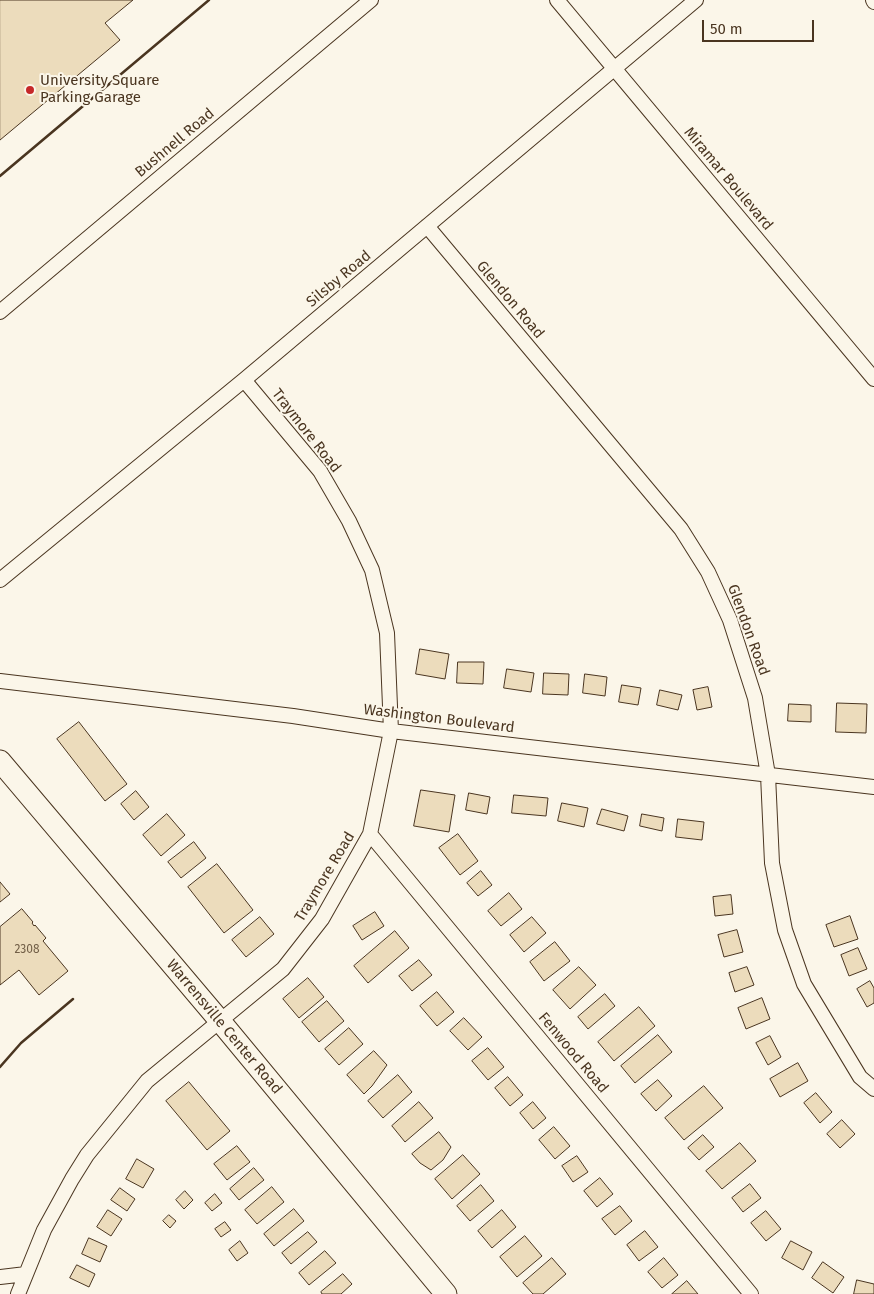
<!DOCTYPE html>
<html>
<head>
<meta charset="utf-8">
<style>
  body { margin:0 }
  #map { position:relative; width:874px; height:1294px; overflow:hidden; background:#fbf6e9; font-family:"Fira Sans",sans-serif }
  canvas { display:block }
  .scale { position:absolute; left:702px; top:20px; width:112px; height:22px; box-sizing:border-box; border:2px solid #4a3520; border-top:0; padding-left:6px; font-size:15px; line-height:18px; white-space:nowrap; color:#4a3520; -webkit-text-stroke:4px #fbf6e9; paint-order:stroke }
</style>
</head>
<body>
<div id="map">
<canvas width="874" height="1294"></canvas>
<div class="scale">50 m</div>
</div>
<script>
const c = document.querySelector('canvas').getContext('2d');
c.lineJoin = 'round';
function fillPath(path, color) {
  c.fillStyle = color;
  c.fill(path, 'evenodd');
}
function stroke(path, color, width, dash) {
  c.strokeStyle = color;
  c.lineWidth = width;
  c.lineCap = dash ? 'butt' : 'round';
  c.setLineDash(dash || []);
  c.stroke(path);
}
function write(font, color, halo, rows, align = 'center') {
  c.font = font + ' "Fira Sans",sans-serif';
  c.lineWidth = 4;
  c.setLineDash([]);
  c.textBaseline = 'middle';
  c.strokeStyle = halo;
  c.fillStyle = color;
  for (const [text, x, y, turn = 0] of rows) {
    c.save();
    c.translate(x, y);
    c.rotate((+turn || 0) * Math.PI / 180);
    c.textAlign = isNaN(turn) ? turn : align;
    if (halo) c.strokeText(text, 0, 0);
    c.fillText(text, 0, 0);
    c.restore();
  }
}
const building = new Path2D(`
  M0,0H133L105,23L120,40L0,140Z
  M420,649L449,654L445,679L416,674Z
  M458,662H484L483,684L457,683Z
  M507,669L534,673L531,692L504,688Z
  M544,673L569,674L568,695L543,694Z
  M585,674L607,677L605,696L583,693Z
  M622,685L641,688L638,705L619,702Z
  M708,687L712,707L697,710L693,690Z
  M660,690L682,695L678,710L657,705Z
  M837,703L867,704L866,733L836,732Z
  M789,704L811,705V722L788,721Z
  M79,722L127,784L105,801L57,739Z
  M421,790L455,795L449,832L414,826Z
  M136,791L149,807L134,820L121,804Z
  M469,793L490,797L487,814L466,810Z
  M514,795L548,798L546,816L512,813Z
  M562,803L588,808L584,827L558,821Z
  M602,809L628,816L624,831L597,824Z
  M167,814L185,835L161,856L143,835Z
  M642,814L664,818L662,831L640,826Z
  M678,819L704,822L702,840L676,837Z
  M458,834L478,861L460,875L439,848Z
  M194,842L206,858L181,878L168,862Z
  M217,864L253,910L224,933L188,887Z
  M481,871L492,885L478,896L467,883Z
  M0,882L10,894L0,902Z
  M509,893L522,909L501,926L488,911Z
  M731,895L733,914L715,916L713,897Z
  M22,909L33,922L32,923L34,926L35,925L46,938L43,941L68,971L39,995L19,970L0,985V927Z
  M375,912L384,926L362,940L353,926Z
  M850,916L858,939L834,947L826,925Z
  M260,917L274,934L246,957L232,940Z
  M532,917L546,933L524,952L510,935Z
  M737,930L743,952L724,957L718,935Z
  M395,931L409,948L368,983L354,966Z
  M555,942L570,961L544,981L530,962Z
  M858,948L867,969L849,976L841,955Z
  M419,960L432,975L412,991L399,976Z
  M579,967L596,985L570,1009L553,990Z
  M747,967L754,985L735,992L729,973Z
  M308,978L324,997L299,1018L283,999Z
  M870,981L874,988V1003L867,1007L857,989Z
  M437,992L454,1012L437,1026L420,1006Z
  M605,994L615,1006L588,1029L578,1017Z
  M762,998L770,1019L746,1029L738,1008Z
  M327,1001L344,1021L319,1042L302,1022Z
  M639,1007L655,1026L614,1061L598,1042Z
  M464,1018L482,1037L468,1050L450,1031Z
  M349,1028L363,1044L339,1065L325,1049Z
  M658,1035L672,1052L635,1083L621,1066Z
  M770,1036L781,1057L768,1065L756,1043Z
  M488,1048L504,1067L488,1080L472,1061Z
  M374,1051L387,1065L372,1086L364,1094L347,1075Z
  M798,1063L808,1081L780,1097L770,1079Z
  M398,1075L412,1092L383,1118L368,1101Z
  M508,1077L523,1095L510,1106L495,1088Z
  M658,1080L672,1096L656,1111L641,1094Z
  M189,1082L230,1131L207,1150L166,1101Z
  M704,1086L723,1108L684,1140L665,1118Z
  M816,1093L832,1112L820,1123L804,1103Z
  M419,1102L433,1118L405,1142L392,1126Z
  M533,1102L546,1118L533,1129L520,1113Z
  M842,1120L855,1134L840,1148L827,1134Z
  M554,1127L570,1146L555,1159L539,1140Z
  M439,1132L451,1147L443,1160L431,1170L420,1163L412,1154Z
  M703,1135L714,1147L699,1160L688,1148Z
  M740,1143L756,1161L722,1189L706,1171Z
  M237,1146L250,1162L227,1180L214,1164Z
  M463,1155L480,1174L452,1199L435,1179Z
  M577,1156L588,1172L573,1182L562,1166Z
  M137,1159L154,1169L143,1188L126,1179Z
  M254,1168L264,1180L239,1200L230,1189Z
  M600,1178L613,1194L597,1207L584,1191Z
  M750,1184L761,1198L743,1212L732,1198Z
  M481,1185L494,1201L470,1221L457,1206Z
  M272,1187L284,1202L257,1224L245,1210Z
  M120,1188L135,1199L127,1211L111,1200Z
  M185,1191L193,1200L184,1209L176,1200Z
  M215,1194L222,1203L212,1211L205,1203Z
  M620,1206L632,1221L615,1235L602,1219Z
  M294,1209L304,1221L274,1246L264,1234Z
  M108,1210L122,1219L111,1236L97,1227Z
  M502,1210L516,1227L492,1248L478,1231Z
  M766,1211L781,1229L766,1241L751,1223Z
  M169,1215L176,1221L170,1228L163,1221Z
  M225,1222L231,1230L221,1237L215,1229Z
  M645,1231L658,1247L639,1261L627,1245Z
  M308,1232L317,1242L291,1264L282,1253Z
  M525,1236L542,1256L517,1277L500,1257Z
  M89,1238L107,1246L100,1262L82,1254Z
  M240,1241L248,1253L237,1261L229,1250Z
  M791,1241L812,1252L803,1270L782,1258Z
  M325,1251L336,1263L309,1285L299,1273Z
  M552,1258L566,1274L543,1294H533L523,1283Z
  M664,1258L678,1275L662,1288L648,1272Z
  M823,1262L844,1277L833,1293L812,1278Z
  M77,1265L95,1274L89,1287L70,1278Z
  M343,1274L352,1284L341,1294H322L321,1292Z
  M857,1280L874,1284V1294H854Z
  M687,1281L698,1294H672Z`);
fillPath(building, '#ecdcbc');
stroke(building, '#4a3520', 1);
const street = new Path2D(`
  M557,0L874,379
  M873,0L874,2
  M427,226L681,529L708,572L730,620L755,698L768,775L772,863L785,930L804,984L860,1077L874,1089
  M0,312L371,0
  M0,580L244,380L696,0
  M0,681L293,716L391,731L874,787
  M370,834L751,1294
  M0,1277L26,1274
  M18,1294L44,1230L72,1179L87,1155L147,1081L283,969L322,919L370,834L391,731L387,633L372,570L349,521L320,471L244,380`);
const primary = new Path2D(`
  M0,761L220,1021L446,1294`);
stroke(street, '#4a3520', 16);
stroke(primary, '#4a3520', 23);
stroke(street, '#fbf6e9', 14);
stroke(primary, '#fbf6e9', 21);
stroke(new Path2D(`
  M0,176L209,0
  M0,1067L21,1043L73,999`), '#4a3520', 2.5);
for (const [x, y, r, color] of [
  [30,90,5,"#c62828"]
]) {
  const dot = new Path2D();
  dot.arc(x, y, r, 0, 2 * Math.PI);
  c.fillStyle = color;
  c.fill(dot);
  stroke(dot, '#fbf6e9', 2);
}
write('12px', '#725f47', null, [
  ["2308",27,950]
]);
write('15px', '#4a3520', '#fbf6e9', [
  ["University Square",40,81],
  ["Parking Garage",40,98]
], 'left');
write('15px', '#4a3520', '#fbf6e9', [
  ["Bushnell Road",175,143,-40],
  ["Miramar Boulevard",728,179,50],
  ["Silsby Road",339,279,-40],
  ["Glendon Road",510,300,50],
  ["Traymore Road",306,431,52],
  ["Glendon Road",748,630,70],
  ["Washington Boulevard",439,719,7],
  ["Traymore Road",325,877,-59],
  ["Warrensville Center Road",224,1027,50],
  ["Fenwood Road",573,1053,50]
]);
</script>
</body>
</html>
